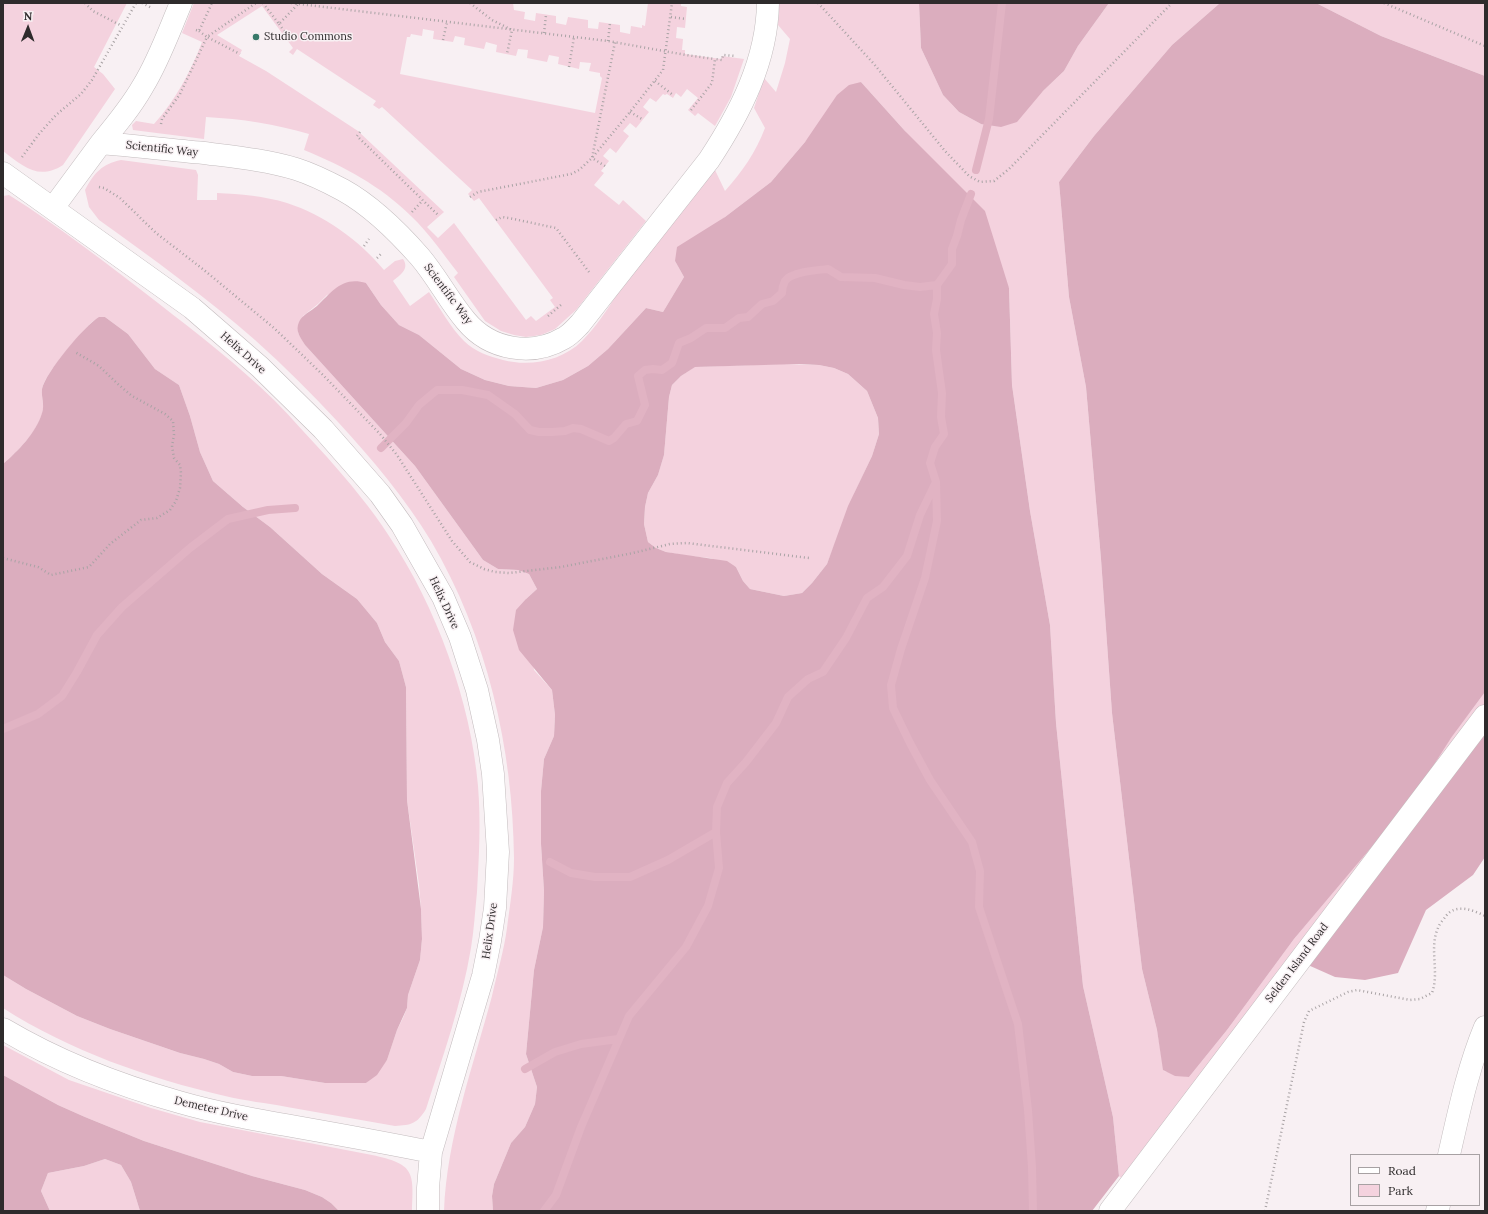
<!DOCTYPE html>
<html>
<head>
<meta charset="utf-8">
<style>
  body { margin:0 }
  #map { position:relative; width:1488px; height:1214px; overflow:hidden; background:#f8f0f3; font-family:Lora,serif }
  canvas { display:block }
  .frame { position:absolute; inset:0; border:4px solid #2e2b2c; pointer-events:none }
  .legend { position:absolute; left:1350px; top:1154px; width:130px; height:52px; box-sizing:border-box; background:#f8f0f3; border:1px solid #a7a1a3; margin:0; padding:5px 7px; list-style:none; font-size:12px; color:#2e2b2c }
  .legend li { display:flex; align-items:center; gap:8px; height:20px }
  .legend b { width:20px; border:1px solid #a7a1a3 }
  .north { position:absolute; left:8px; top:8px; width:40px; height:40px; -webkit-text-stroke:3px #f8f0f3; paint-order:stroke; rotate:1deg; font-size:11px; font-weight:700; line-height:16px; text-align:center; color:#2e2b2c }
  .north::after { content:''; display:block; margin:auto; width:14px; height:18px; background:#2e2b2c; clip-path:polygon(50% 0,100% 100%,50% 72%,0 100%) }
</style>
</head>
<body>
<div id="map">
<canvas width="1488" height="1214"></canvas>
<div class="frame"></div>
<ul class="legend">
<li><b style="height:5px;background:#fff"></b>Road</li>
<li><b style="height:11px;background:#f4d2de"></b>Park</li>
</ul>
<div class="north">N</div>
</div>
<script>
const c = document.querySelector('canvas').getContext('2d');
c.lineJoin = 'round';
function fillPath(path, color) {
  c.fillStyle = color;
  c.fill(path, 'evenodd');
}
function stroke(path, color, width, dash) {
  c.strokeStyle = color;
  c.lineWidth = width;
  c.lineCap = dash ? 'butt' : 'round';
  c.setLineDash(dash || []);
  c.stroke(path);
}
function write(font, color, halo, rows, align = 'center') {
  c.font = font + ' Lora,serif';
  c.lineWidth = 3;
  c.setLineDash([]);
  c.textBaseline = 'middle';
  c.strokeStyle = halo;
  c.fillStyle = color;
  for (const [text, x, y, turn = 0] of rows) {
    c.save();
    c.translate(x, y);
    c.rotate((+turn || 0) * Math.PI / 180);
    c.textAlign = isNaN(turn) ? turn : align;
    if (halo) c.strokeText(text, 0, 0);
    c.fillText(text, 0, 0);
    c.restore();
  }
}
fillPath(new Path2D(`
  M3,3H127L94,67L103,74L115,89L63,165C38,181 23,166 3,151Z
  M194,3H513L514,10L525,12L524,19L535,21L536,13L556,16V23L566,25L568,17L588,20V28L598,29L599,22L620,25V32L630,34L631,26L642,28V25L645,26L648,3H681V6L687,7L685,28L677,27L676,38L683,39L682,50H685V54L721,59L722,56L744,59L731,97L715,126L698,113L695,116L688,110L698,98L687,89L681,97L676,93L673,98L667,94L665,95L663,94L656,102L650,98L643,107L649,112L636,128L630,123L623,131L629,136L616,153L610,148L603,156L609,161L601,171L604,173L594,185L619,205L623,200L646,221L576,310L555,329L541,335L526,337L514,335L501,331L485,321L454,277L458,273C443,254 429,233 411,216C381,186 343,166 304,150L309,134C275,124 242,119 206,117L204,139L133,130L132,125L136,121L154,124C175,101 191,71 202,42L182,33ZM262,6L293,48L289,52L293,55L297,49L376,101L373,105L379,109L382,107L472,190L468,194L474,201L479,198L553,298L550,300L555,307L536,321L531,316L526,320L454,223L438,238L427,227L444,212L358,131L266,71L239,56L242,50L217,35ZM423,29L434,31L433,39L453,42L455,36L465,38L464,45L484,49L486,42L497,45L496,52L516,56L518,49L528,50L527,58L547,62L549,55L559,57L558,64L579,69L580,62L591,63L589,71L600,73V76L602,78L595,113L400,74L407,37H410L411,34L422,36Z
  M779,3H919L921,48L943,95L959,112L981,124L1043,91L1064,71L1078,46L1109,3H1220L1172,45L1094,136L1059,182L1069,297L1086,387L1101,559L1112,713L1142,969L1157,1030L1164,1071L1189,1077L1227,1030L1294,939L1356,865L1485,692V731L1136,1192L1119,1176L1113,1117L1083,986L1056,723L1050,625L1030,511L1012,385L1009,288L905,131L861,82L805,142L771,182L725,217L675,261L684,277L663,312L646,308L608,349L588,366L563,380L536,388L509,386L485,380L461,369L419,335L399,325L381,305L366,283L327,295L318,304L303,316L298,333L305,345L415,466L483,560L498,569L518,570L529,574L537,589L526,599L534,670L552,690L555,715L554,736L544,759L541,791V844L544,891L543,927L534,970L526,1054L537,1087L535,1104L525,1127L511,1143L494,1184L492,1196L493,1211H444C447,1137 473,1067 492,996C497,973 504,951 507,928C510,905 514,881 514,858C513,748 487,636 431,541C405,498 372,459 338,422C312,394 284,366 255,340C206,297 152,258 99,220L89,207L85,190C94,173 102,164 121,160L196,170L198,175L197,200H217V193C241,194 264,196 287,203C324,215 359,240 384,270L395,261L403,259C410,269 400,275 393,281L410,306L429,292C440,308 450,327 464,341C475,352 489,356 503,360C530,367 562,361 582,341C596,327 607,310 617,294L715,170L725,191C742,172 756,152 765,128L754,108L764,78L776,92L785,63L790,39L778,25Z
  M1316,3H1485V76L1381,36Z
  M9,195C60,227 110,266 158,303C198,334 238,365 274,400C292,418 309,438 327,457C349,482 371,508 389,536C436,606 471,702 478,786C481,822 479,857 477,892C475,911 474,930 471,948C462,1002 443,1056 426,1109C417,1124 411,1125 395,1126C359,1120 323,1113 287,1107C267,1103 245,1101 225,1096C148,1078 70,1051 3,1008V975L26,989L77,1016L110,1029L180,1053L204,1059L219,1064L233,1072L252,1076H281L325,1083H366L387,1060L397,1030L403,1018L407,1008L408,995L420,960L422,939L421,909L419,885L407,800L406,687L399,661L385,642L377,623L357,599L322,574L270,527L243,507L213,481L200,452L190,416L179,385L155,369L128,334L105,317C101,319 94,319 91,323C79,335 45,373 42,389C41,397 45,405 42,414C36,433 18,451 3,464V196Z
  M783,364L819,365L834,368L848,374L867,391L878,418L879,434L872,456L855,492L827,564L812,583L802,593L784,596L750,589L743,581L736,567L710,558L688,556L666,552L656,548L648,542L644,524L645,507L648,493L658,475L664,455L669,397L672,385L681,376L694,367Z
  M3,1045L69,1080L151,1108L200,1122L372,1155C414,1164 414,1171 412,1211H339L331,1203L322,1197L305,1190L252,1176L144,1141L85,1117L58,1105L3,1075Z
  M105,1159L121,1165L131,1182L140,1211H50L41,1191L48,1173L84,1166Z`), '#f4d2de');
fillPath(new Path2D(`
  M919,3H1109L1078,46L1064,71L1043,91L1017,122L1001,127L981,124L959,112L943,95L921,48Z
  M1220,3H1316L1381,36L1485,76V692L1451,738L1412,799L1294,939L1227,1030L1189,1077L1175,1076L1163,1070L1157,1030L1142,969L1112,713L1101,559L1086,387L1069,297L1059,182L1094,136L1172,45Z
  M861,82L905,131L985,211L1009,288L1012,385L1030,511L1050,625L1056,723L1083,986L1113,1117L1119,1176L1092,1211H493L492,1196L494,1184L511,1143L525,1127L535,1104L537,1087L526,1054L534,970L543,927L544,891L541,844V791L544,759L554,736L555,715L552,690L519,650L513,630L516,610L526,599L537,589L529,574L518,570L498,569L483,560L415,466L305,345C300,337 295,331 299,322C302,315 311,311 317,306C332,292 342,276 366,283L381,305L399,325L419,335L461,369L485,380L509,386L536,388L563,380L588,366L608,349L646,308L663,312L684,277L675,261L677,247L725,217L771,182L805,142L837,95L849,85ZM799,364L819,365L834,368L848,374L867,391L878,418L879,434L872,456L848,506L827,564L812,583L802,593L784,596L750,589L743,581L736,567L727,561L666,552L656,548L648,542L644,524L645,507L648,493L658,475L664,455L669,397L672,385L681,376L695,367Z
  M99,317H105L128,334L155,369L179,385L190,416L200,452L213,481L243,507L270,527L322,574L357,599L377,623L385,642L399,661L406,687L407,800L421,909L422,939L420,960L408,995L407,1008L397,1030L387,1060L377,1075L366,1083H325L281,1076H252L233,1072L219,1064L204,1059L180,1053L110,1029L77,1016L26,989L3,975V464C18,451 36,433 42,413C45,405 41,397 42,389C45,373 85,325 99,317Z
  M1485,731V857L1473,875L1426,910L1398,973L1365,980L1335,977L1308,965Z
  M3,1075L58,1105L85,1117L144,1141L252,1176L305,1190L322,1197L331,1203L339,1211H140L131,1182L121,1165L105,1159L84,1166L48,1173L41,1191L50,1211H3Z`), '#dbadbe');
stroke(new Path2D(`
  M976,170L989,119L1002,3
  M971,194L961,220L957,236L952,249V264L937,285V299L934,314L937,333L936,350L942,393L941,417L944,434L935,447L930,463L936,482L937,521L925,578L901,649L891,685L893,708L910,743L930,780L972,842L980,871L979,907L1018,1024L1028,1110L1032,1167L1033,1211
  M381,448L406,423L419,405L437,390H462L488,395L515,414L530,430L539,432H552L565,431L573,428L581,429L609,441L614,438L626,424L637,421L645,405L638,376L645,370L653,369L662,370L672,363L679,343L691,338L706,328H725L739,318L748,317L762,304L773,301L782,293C782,289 783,285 785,281C791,272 817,270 828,269L841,277L875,278L904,285L920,287L937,285
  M3,729L38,714L62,696L77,672L97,635L122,607L190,548L228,519L268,510L295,508
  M550,862L571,873L595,877H630L668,860L716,832
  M525,1069L555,1052L581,1044L618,1039
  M544,1211L556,1195L581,1127L629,1016L686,947L708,906L719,868L716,832L717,807L727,783L746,762L776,723L788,697L808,679L823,672L846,638L867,598L883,587L907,556L920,515L935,484`), '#e1b3c3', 8);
const minor = new Path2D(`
  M101,143C116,125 131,107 143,86C159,60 169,31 181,3
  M3,173L192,308L260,367L323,429L380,494L402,525L443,597L460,637L477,690L488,740L493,774L498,852L495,908L490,941L483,976L431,1152L428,1188V1211
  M53,208L101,143C136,146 170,150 204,153C235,157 266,160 296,169C312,174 328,182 343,190C372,206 398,232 420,257C437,277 449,301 466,321C490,350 532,357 564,338C570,335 575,329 580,324L709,160C740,113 767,61 768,3
  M3,1029C57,1061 118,1085 179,1102C217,1113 257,1120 297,1127C342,1135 387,1143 431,1152
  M1449,1155C1459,1111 1468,1068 1485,1027
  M1110,1211L1485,716
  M1437,1211L1439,1205`);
stroke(minor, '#c3bcbe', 23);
stroke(new Path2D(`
  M85,3L93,11L122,26
  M142,3L152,8
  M263,3L279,24L299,3
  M291,3L608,41L686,55L715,59
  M470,3L492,20L512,30L507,54
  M818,3L874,64L945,151L969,176L980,182L994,181L1009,169L1172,3
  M1384,3L1485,46
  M671,17L686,19
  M279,24L291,40
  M196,30L199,31L212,3
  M199,31L207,37L256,3
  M544,33L546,15
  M443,40L447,22
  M608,41L610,23
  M569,67L574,37
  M655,81L673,95
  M691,110L712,83L715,59L722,60L723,55L735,56
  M630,112L642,119
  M161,124L162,119L180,94L207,37L240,54
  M360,132L357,136L439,216
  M22,157L39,134L56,115L81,94L92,80L136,3
  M605,166L592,158L615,42
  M99,187L104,188L120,198L156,233L204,270L274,328L322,374L380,434L397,455L452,541L470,562L484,569L495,572L509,573L561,567L633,553L670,544L687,543L809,558
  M470,197L478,192L571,174L579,170L592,158L630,112L663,70L672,3
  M412,212L423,200
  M496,220L502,217L509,218L556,228L589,272
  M364,246L369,239
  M377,258L382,253
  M548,316L562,304
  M3,558L38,567L51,575L89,567L110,544L141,520L157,518L170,510L176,501L180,488L181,473L180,465L174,458L172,446L174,435L173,421L165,414L132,396L119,385L99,366L75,352
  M1265,1211L1304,1022L1309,1011L1348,992L1357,990L1410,1000L1420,999L1432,993C1440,971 1428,947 1439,926C1440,923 1444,919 1446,916C1456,903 1473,910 1485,916`), '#a9a3a5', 2.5, [1, 3]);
stroke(minor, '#fff', 22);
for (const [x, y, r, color] of [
  [256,37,4,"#387969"]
]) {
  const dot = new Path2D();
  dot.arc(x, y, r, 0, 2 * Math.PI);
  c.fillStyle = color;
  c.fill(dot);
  stroke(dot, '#f8f0f3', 1.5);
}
write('11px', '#2e2b2c', '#f8f0f3', [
  ["Studio Commons",264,37]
], 'left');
write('11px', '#2e2b2c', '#f8f0f3', [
  ["Scientific Way",162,149,6],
  ["Scientific Way",448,294,53],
  ["Helix Drive",243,353,42],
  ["Helix Drive",444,603,65],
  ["Helix Drive",490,931,-82],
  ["Selden Island Road",1297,963,-53],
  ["Demeter Drive",211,1109,13]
]);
</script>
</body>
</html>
